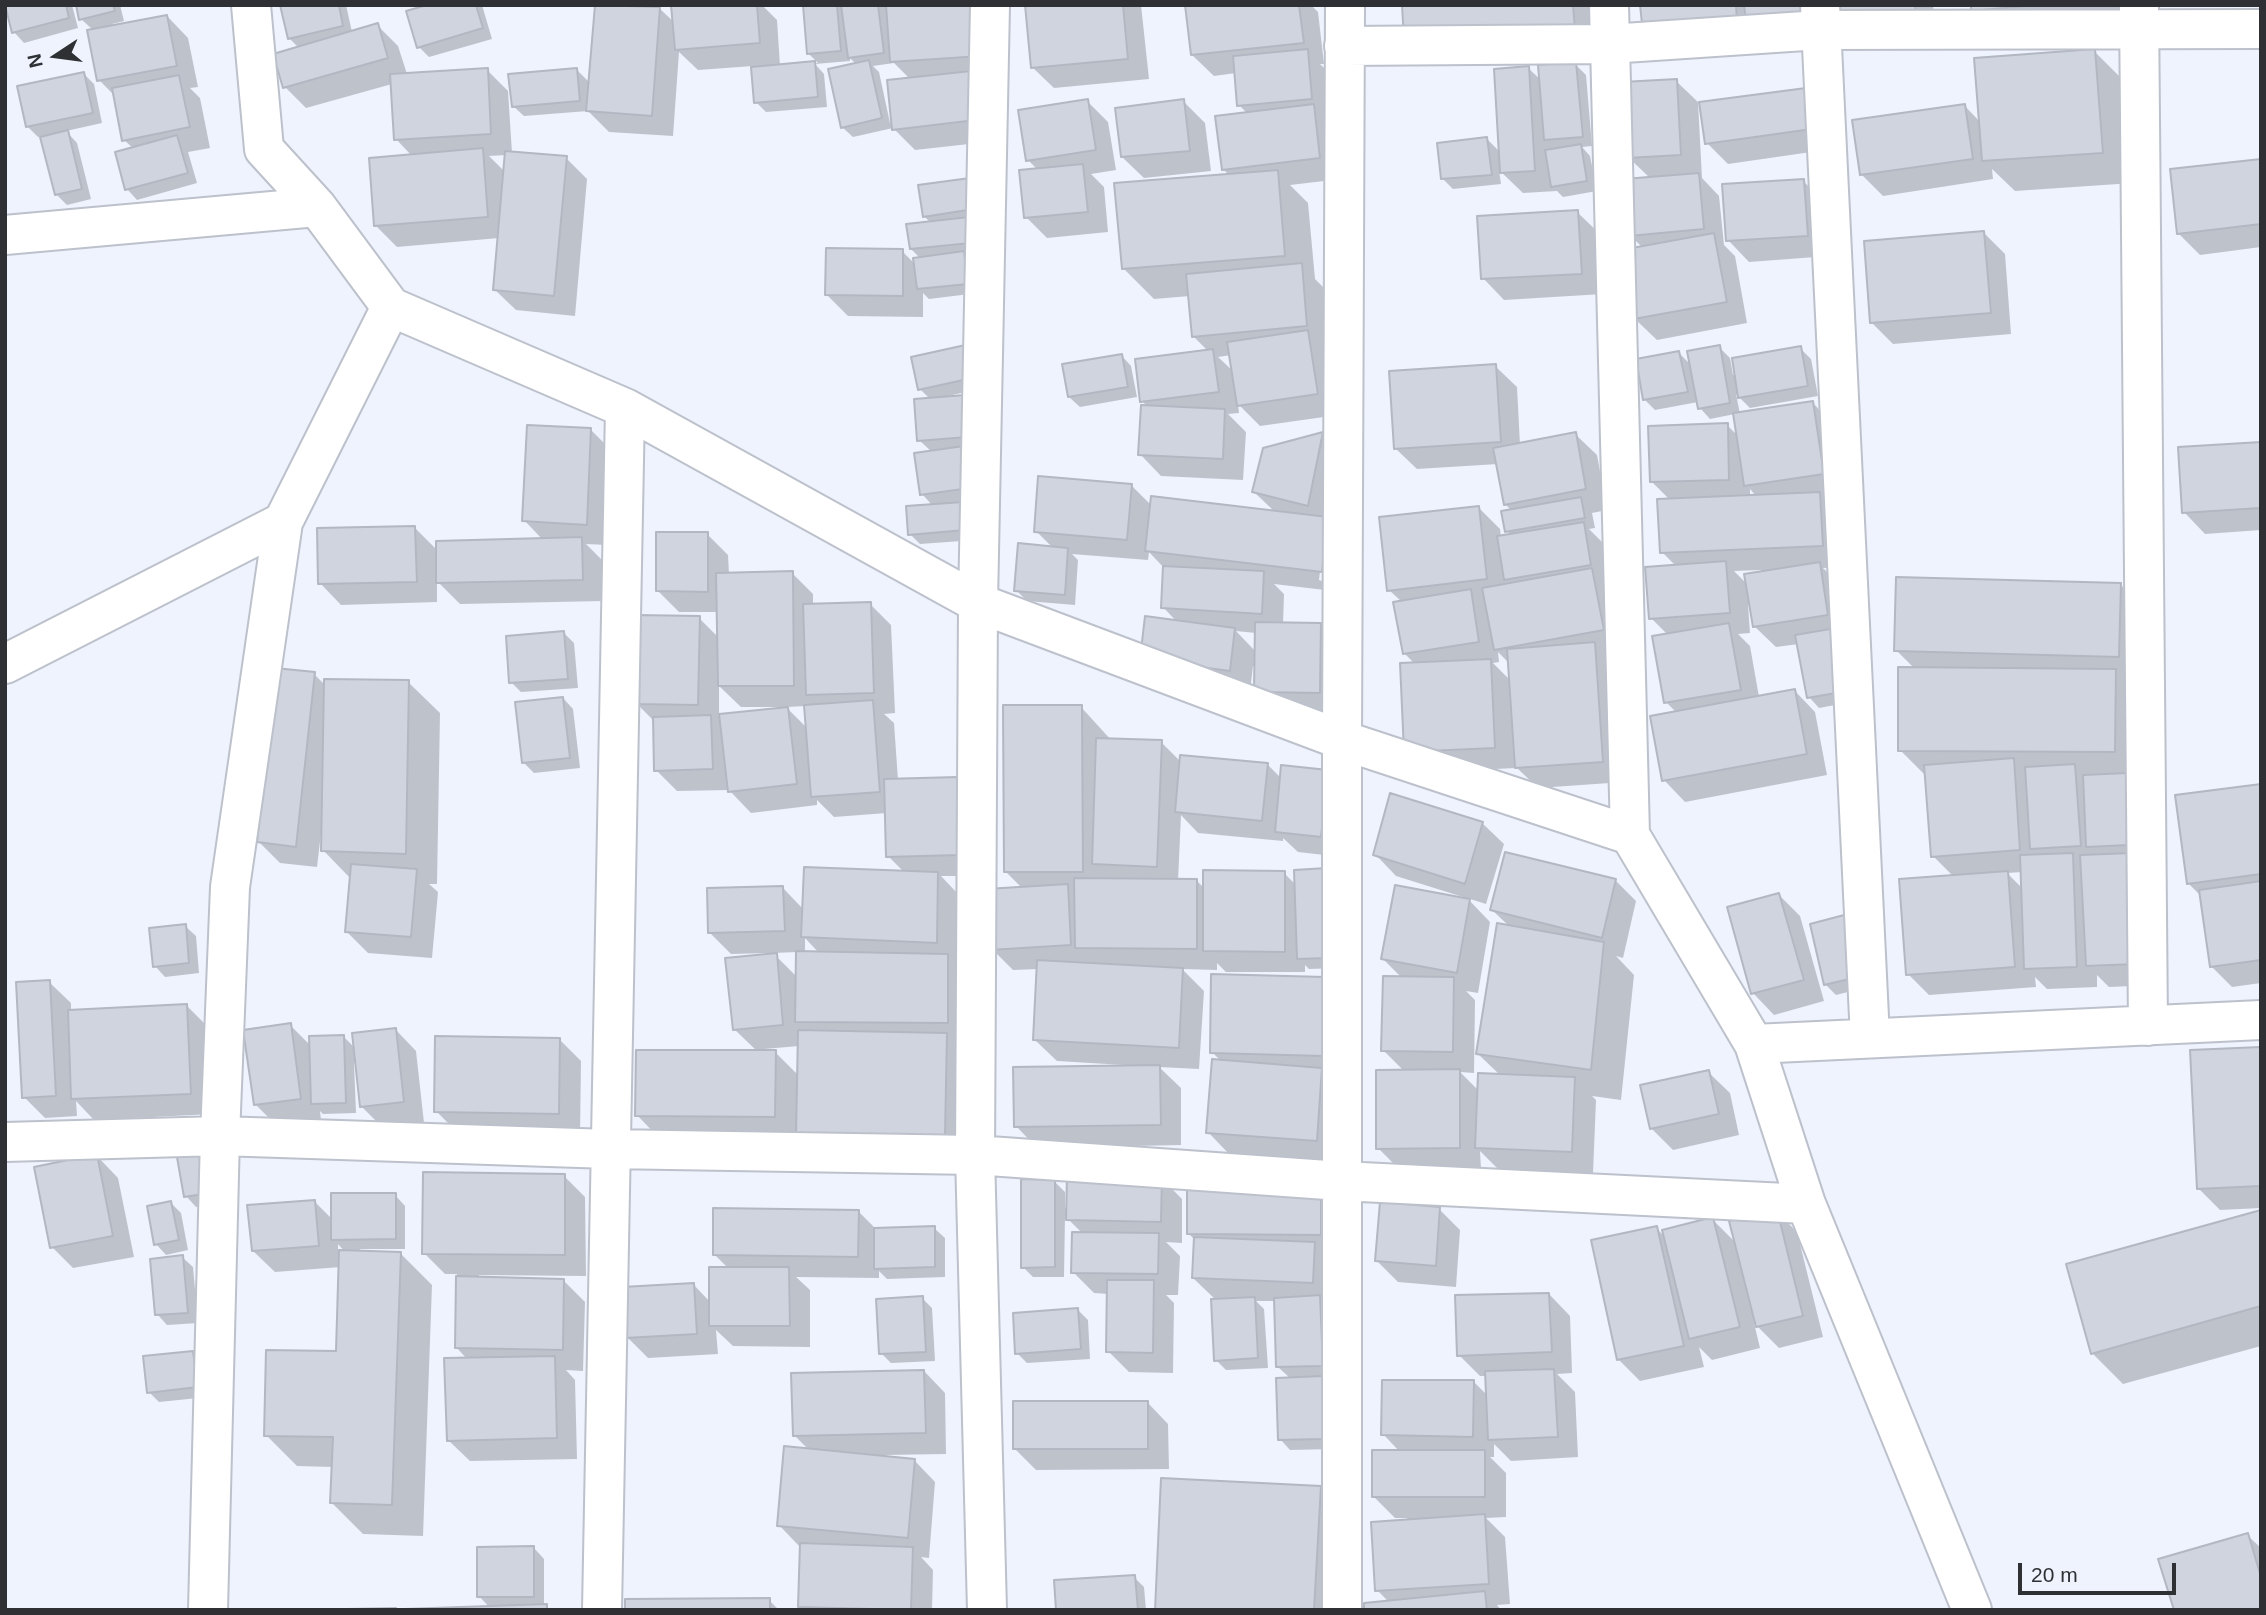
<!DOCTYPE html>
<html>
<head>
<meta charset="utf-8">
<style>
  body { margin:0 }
  #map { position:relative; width:2266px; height:1615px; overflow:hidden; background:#eef3fe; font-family:Arial,sans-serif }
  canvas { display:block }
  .frame { position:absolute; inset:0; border:7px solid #2e3034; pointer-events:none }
  .north { position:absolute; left:21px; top:21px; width:70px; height:70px; -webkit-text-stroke:5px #eef3fe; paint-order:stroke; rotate:257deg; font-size:19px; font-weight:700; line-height:28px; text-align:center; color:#2e3034 }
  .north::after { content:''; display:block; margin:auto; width:24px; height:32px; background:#2e3034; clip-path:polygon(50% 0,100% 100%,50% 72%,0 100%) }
  .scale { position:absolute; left:2018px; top:1563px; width:158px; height:32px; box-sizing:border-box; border:4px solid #2e3034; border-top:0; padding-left:9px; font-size:21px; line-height:24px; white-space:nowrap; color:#2e3034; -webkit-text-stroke:5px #eef3fe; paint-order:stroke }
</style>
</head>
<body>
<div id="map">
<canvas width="2266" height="1615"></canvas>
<div class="frame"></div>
<div class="north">N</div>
<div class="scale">20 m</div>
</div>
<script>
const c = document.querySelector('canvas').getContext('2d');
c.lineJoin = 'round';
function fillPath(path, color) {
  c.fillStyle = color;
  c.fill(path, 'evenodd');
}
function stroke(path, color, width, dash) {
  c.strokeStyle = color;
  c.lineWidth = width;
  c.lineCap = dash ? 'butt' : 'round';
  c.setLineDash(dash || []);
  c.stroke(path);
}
fillPath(new Path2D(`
  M7,5H72L78,28L24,43L14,32Z
  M78,5H120L124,21L112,24L113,27L167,16L188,38L198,87L190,88L200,98L210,148L188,152L197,183L137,200L127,189L134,149L124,140L116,97L99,80L93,30L81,19Z
  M282,5H346L352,32L377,25L398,46L407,74L487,70L508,91L512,153L566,158L587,179L575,316L516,310L494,289L499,238L397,247L375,225L412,156L396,139L392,84L306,108L285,87L299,48L289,38ZM506,155L505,172L489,156Z
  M433,5H482L492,39L429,57L419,47Z
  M597,5L660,9L675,23L673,5H762L777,20L780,66L818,63L808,53L805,5H995L996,141L915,150L893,128L853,137L842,127L857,65L850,58V61L815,64L824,74L827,107L766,112L756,102L753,66L698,70L679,52L673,136L609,132L588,111L524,116L513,106L577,70L590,83ZM894,63L910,79L893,123H890L879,72L873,66Z
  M1026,5H1141L1149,79L1054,88L1032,67Z
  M1187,5H1311L1318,12L1324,64H1320L1328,72L1341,179L1290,185L1308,203L1315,279L1323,287L1328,347H1323L1329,353L1338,415L1260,426L1238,404L1239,413L1228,414L1246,432L1243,480L1161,476L1140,454L1148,407L1142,401L1209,352L1193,336L1190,296L1154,299L1123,268L1229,175L1223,169L1248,114L1239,105L1236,73L1214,76L1192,55ZM1231,355L1234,372L1218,357Z
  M1404,5H1588L1592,9L1595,49Z
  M1641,5H1810L1757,30Z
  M1839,5H1933L1936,35Z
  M1972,5H2119L2121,20L1994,32Z
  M2094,51L2125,82L2133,183L2015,191L1992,169L1993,179L1883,196L1862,175L1964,105L1980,122Z
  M1575,64L1586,75L1592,146L1582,147L1590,156L1597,191L1563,197L1557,191L1523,193L1499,170L1501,184L1453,189L1443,179L1487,139L1501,153L1528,68L1541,80Z
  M84,74L94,84L102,123L66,131L77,143L91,199L67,205L56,194L42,136L38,137L27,126Z
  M1676,81L1698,102L1702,178L1719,196L1724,245L1735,256L1747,323L1657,340L1635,319L1643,248L1630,235L1650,178L1628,157Z
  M1806,89L1832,149L1728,164L1707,143Z
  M1087,101L1108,122L1116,170L1091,174L1104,187L1108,232L1047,238L1026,217L1038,170L1028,160Z
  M1183,101L1205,123L1211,171L1144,178L1122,157Z
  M2261,160V247L2200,255L2178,233Z
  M969,180L981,253L965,254L974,264L978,293L929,299L923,293V317L848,316L827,295L902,251L916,265L921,259L911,249L931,223L924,216Z
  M1803,181L1825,202L1829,256L1749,262L1728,240Z
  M1577,212L1599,233L1603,294L1504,300L1483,278Z
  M1984,233L2005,254L2011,334L1893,344L1872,323Z
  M1719,347L1730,358L1733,375L1800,348L1811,359L1818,396L1750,408L1736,394L1740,414L1812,402L1833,424L1844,494L1823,498L1841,515L1844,567L1823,568L1840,585L1851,702L1819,708L1809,697L1799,644L1776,647L1754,626L1751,605H1748L1750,633L1738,634L1750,646L1759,697L1794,690L1815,712L1827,775L1685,802L1664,780L1677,713L1666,702L1668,635L1651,618L1676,566L1662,552L1670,500L1652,482L1727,425L1738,436L1735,414L1710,419L1700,408L1698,402L1655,410L1645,400L1679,353L1692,366ZM1750,489L1757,497H1750ZM1761,570V573L1748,585L1734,571Z
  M1121,355L1131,366L1137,397L1080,407L1069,397Z
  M913,358L987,387L948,396V398L974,407L980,498L959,501L972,514L975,540L920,544L910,534L933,506L922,494L932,452L919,440L930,399L920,389Z
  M1495,366L1517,387L1520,445L1575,434L1597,455L1607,510L1592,513L1595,528L1589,529L1605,545L1624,651L1605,654L1616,665L1624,782L1538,788L1517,768L1427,772L1415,664L1404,653L1402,602L1389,590L1478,507L1500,529L1501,537L1512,536L1507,531L1512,511L1505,504L1498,464L1417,469L1395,448ZM1498,652L1509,663L1511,681L1493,663L1499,662Z
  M591,430L612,451L607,545L586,544L602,560L603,601L460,604L437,581V602L341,605L320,583L415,528L438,551L543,540L524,520Z
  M1323,434L1343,455L1342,592L1274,584L1284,594L1283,624L1320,625L1341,646V713L1277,712L1256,667L1253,666L1250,691L1163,679L1177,622L1163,607L1165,569L1149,552L1148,560L1072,554L1078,560L1075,605L1027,601L1016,590L1053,548L1036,531L1131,485L1152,506L1275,512L1254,492ZM1324,535H1327L1322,581L1319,580ZM1236,631L1256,633V652Z
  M2261,444V530L2205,534L2184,512Z
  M707,534L728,555L729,574L792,573L813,594V605L870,604L891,625L895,713L884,714L894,723L898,780L980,876H941L959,895L968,1044H956L978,1066L975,1168L829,1165L796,1132V1137H658L637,1115L758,1052L734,1029L770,953L731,954L710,933L783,888L804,910L904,872L888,856L887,813L834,817L817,800V805L751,813L729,790L677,791L656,770L654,721L636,703L699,618L719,638V612H679L657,590ZM719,686L741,707H780L781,709L719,716ZM806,706L807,728L786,707ZM805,938L820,954L805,953ZM798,952L797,977L773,953ZM799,1046V1076L775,1052H764V1049Z
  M2120,584L2151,616L2157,985L2109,987L2097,975V987L2047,989L2035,977L2036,987L1929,995L1908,974L1954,877L1933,856L1927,777L1900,750L1915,669L1896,650ZM2022,872L2023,889L2007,873Z
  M564,633L574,643L578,688L521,692L511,682Z
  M314,674L326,686L408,682L440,713L437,884H429L438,892L432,958L368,953L347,932L351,879L323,850V833H321L317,867L280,863L259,842Z
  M563,698L573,709L580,768L534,773L523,762Z
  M1081,707L1112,741L1161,742L1181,762L1267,764L1282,779L1327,772L1342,857L1298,852L1283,838V841L1198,833L1181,815L1178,881H1197L1205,889L1284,873L1296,885L1339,968L1309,969L1305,965V972H1226L1217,963V970L1182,969L1204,991L1199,1069L1159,1067L1181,1088V1145L1037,1148L1016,1126L1124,1068V1065L1057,1061L1035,1040L1039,969L1013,970L992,949L1022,888L1005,871Z
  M2261,785V983L2232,987L2211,966L2202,897L2189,884Z
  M1482,823L1504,844L1486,904L1467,898L1490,922L1478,993L1466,991L1475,1000L1474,1073L1460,1072L1479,1091L1500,1075L1477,1053L1510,927L1492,910L1615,880L1636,901L1623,958L1616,956L1634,975L1621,1100L1592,1096L1596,1100L1593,1173L1498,1169L1480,1151L1481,1169H1399L1378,1148L1404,1071L1383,1050L1402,978L1383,959L1463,897L1396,876L1375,854Z
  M1779,895L1800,916L1824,1001L1774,1015L1753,993Z
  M1812,925L1871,986L1836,995L1825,984Z
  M185,926L196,936L199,973L165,977L155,966Z
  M1324,979L1337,1162L1229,1154L1208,1132L1222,1062L1212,1052Z
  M49,982L71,1003V1012L187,1006L208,1027L212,1114L94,1120L76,1101L77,1116L45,1118L24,1097Z
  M290,1025L311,1046L343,1036L356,1049L395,1029L416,1051L424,1123L383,1128L362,1107L357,1062L354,1063L356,1113L323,1114L320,1111L321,1120L277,1126L256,1105Z
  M560,1040L581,1061L580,1135L457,1132L436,1111Z
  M2261,1048V1208L2220,1210L2198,1188Z
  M1708,1072L1730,1093L1739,1135L1673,1150L1651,1128Z
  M177,1147L225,1202L196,1207L186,1196Z
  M97,1156L118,1178L134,1257L73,1268L52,1247Z
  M564,1176L585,1197L586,1276L479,1275V1278L563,1280L585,1302L583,1371L566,1370L575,1380L577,1459L470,1461L448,1440L468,1360L456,1347L457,1274H445L424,1253Z
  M1161,1178L1182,1199V1243L1166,1242L1180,1256L1178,1295H1166L1174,1303L1173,1373L1129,1372L1108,1351V1294L1094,1293L1073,1272L1083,1234L1065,1216L1064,1277H1033L1023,1267L1054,1181L1065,1192V1208H1068Z
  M1320,1181L1342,1203L1334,1449L1290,1450L1280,1439L1291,1379L1278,1367L1276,1301H1256L1264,1309L1268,1368L1226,1370L1216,1360L1217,1301L1193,1278L1195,1240L1189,1234Z
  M395,1195L405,1206V1249H360V1252L401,1254L432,1285L423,1536L363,1534L332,1503L333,1467L297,1466L266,1435L338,1353L341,1267L275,1272L253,1251L315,1202L333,1220ZM338,1244L345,1252L338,1251Z
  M171,1203L181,1213L188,1250L166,1255L156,1244Z
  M1439,1209L1460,1230L1456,1287L1398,1282L1377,1261Z
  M858,1211L876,1229L934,1228L945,1238V1277L887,1279L879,1271V1278L796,1277L810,1290V1347L733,1346L716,1330L718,1354L648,1358L627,1337L694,1285L711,1303L729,1269L715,1255Z
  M1776,1211L1797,1232L1823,1337L1779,1348L1754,1323L1760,1348L1712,1360L1699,1347L1704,1367L1640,1381L1618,1359L1656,1228L1666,1238L1712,1219L1736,1243Z
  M2261,1212V1346L2123,1384L2092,1353Z
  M182,1257L193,1267L198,1323L167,1325L157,1314Z
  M1549,1294L1570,1316L1572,1373L1557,1374L1575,1392L1578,1457L1511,1461L1494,1444V1457H1490L1506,1473V1517L1486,1518L1505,1537L1510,1604L1497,1605L1501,1610H1366L1389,1602L1377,1590L1407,1521V1518H1395L1374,1497L1400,1452L1383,1434L1474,1382L1488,1396L1487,1376H1480L1459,1355Z
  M922,1298L932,1308L935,1361L891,1363L881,1353Z
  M1078,1310L1088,1320L1090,1359L1027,1363L1017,1353Z
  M193,1352L203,1363L208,1397L159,1402L149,1392Z
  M924,1371L945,1393L946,1454L884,1455V1457L914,1460L935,1482L929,1558L921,1557L933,1570L932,1610H803L799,1606L800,1547L779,1525L810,1451L794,1435Z
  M1147,1402L1168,1424L1169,1469L1036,1470L1015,1449Z
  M1320,1488L1351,1519L1346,1610H1157Z
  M2247,1535L2261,1548V1610Z
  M534,1548L544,1559V1606L550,1610H427L490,1608L479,1596Z
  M1134,1577L1144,1587L1146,1610H1057Z
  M769,1600L779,1610H627Z`), '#0003');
const building = new Path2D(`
  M5,5H66L69,18L12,33Z
  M76,5H113L115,11L79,20Z
  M280,5H339L343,26L288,39Z
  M427,5H476L483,28L417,48L406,11Z
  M595,5L660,7L652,116L586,111Z
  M671,5H757L760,43L675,50Z
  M803,5H837L841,51L807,54Z
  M841,5H878L884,53L848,58Z
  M886,5H978L982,56L890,62Z
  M1025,5H1123L1128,59L1031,68Z
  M1185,5H1299L1304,43L1191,55Z
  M1402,5H1573L1575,29L1404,39Z
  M1640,5H1736L1737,21L1643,33Z
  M1744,5H1802L1803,12L1746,21Z
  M1838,5H1915L1916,14L1839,23Z
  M1971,5H2036L1971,11Z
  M167,15L177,66L97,81L87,30Z
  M378,23L388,58L283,88L273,54Z
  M1308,49L1312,99L1237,106L1233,56Z
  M2095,49L2103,153L1982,161L1974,58Z
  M869,60L882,118L841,128L828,69Z
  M815,61L818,97L754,103L751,67Z
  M1576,62L1583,137L1544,140L1538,65Z
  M1529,66L1535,171L1500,173L1494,69Z
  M488,68L491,134L394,140L390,74Z
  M577,68L580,101L512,107L508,74Z
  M971,71L976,120L892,130L887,80Z
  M84,72L93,113L26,127L17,86Z
  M179,75L190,127L122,141L112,88Z
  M1677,79L1681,155L1627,158L1622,82Z
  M1806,88L1812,129L1705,144L1699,102Z
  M1088,99L1096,150L1026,161L1018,110Z
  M1184,99L1190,151L1121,157L1115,108Z
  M1314,104L1320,158L1222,170L1215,116Z
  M1965,104L1973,159L1860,175L1852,120Z
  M68,130L82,189L55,195L40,137Z
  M177,135L188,173L125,190L115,152Z
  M1487,137L1492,175L1441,179L1437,143Z
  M1581,144L1587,181L1551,187L1545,150Z
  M483,148L488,217L374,226L369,158Z
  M505,151L567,156L554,296L493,290Z
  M2261,159V224L2177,234L2170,169Z
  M1083,164L1088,212L1024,218L1019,170Z
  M1278,170L1285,256L1122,269L1114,183Z
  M1699,173L1704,229L1629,236L1624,179Z
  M970,178L974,209L923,217L918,185Z
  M1804,179L1808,236L1726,241L1722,184Z
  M1578,210L1582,274L1481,279L1477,216Z
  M969,217L971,243L910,249L906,224Z
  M1984,231L1991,313L1870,323L1864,241Z
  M1714,233L1727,302L1634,319L1621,250Z
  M826,248L903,249V296L825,295Z
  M964,251L968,284L917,289L913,258Z
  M1302,263L1307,326L1192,337L1186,274Z
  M1308,330L1318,394L1237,406L1227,342Z
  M970,344L977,377L918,390L911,357Z
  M1720,345L1730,403L1698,409L1687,351Z
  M1801,346L1808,386L1738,398L1732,358Z
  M1213,349L1219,392L1140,402L1135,359Z
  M1679,351L1688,392L1643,400L1636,359Z
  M1122,354L1128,387L1068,397L1062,364Z
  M1496,364L1501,442L1394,449L1389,371Z
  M965,395L968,437L917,441L914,399Z
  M1813,401L1824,474L1744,486L1733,413Z
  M1141,405L1225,409L1223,459L1138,455Z
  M1728,423L1729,480L1650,482L1648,426Z
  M527,425L591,428L587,525L522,521Z
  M1323,432L1308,506L1252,492L1263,448Z
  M1576,432L1586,489L1504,505L1493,448Z
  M2261,442V508L2182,513L2178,447Z
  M964,446L970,488L920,495L914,453Z
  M1038,476L1132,484L1127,540L1034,532Z
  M1820,492L1823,546L1660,553L1657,499Z
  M1151,496L1328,517L1322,572L1145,551Z
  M1581,497L1585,518L1505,532L1501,511Z
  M963,502L965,530L908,535L906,506Z
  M1479,506L1487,579L1387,591L1379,517Z
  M1584,522L1591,565L1504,580L1497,536Z
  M415,526L417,582L318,584L317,528Z
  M656,532H708V592L656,591Z
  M582,537L583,580L436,583V541Z
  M1018,543L1068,548L1065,595L1014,591Z
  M1726,561L1730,613L1649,619L1645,567Z
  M1820,562L1828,615L1753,627L1744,574Z
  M1163,566L1264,571L1262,614L1161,608Z
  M1592,568L1604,630L1494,650L1482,588Z
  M793,571L794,686H718L716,573Z
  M1896,577L2121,583L2119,657L1894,651Z
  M1471,589L1479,642L1403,654L1393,602Z
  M871,602L874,693L806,695L803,604Z
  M635,615L700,616L698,705L634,704Z
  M1145,616L1235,628L1230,671L1140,659Z
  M1255,622L1321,623L1320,693L1254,692Z
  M1729,623L1741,690L1664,703L1652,636Z
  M1830,629L1842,692L1807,698L1795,635Z
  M564,631L568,679L509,683L506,636Z
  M1595,642L1603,762L1515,768L1507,649Z
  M1491,659L1495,748L1404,752L1400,663Z
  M1898,667L2116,669L2115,752L1898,751Z
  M275,668L315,672L296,847L257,842Z
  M324,679L409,680L406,854L321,851Z
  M1795,689L1807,754L1662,781L1650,716Z
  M563,697L570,758L522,763L515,702Z
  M873,700L880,792L811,797L804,705Z
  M1003,705H1082L1083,872H1004Z
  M788,707L797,784L728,792L719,714Z
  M711,715L713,769L654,771L653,717Z
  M1096,738L1162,740L1157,867L1092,864Z
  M1180,755L1268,763L1262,821L1175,812Z
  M2014,758L2020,850L1931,857L1924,765Z
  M2075,764L2081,846L2030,849L2025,767Z
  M1281,765L1328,770L1321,837L1275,832Z
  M2127,773L2129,845L2086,847L2083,775Z
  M958,777L960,855L886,857L884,779Z
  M2261,784V874L2187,884L2175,795Z
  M1390,793L1483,822L1465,884L1373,855Z
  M1505,852L1616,879L1602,938L1490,910Z
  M2073,853L2077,967L2024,969L2020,855Z
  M2132,853L2137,964L2086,966L2080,855Z
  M351,864L417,869L411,937L345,932Z
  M804,867L938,872L937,943L801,937Z
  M1327,868L1329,958L1297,959L1294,870Z
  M1203,870L1285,871V952L1203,951Z
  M2008,871L2015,967L1906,975L1899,879Z
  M1074,878L1197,879V949L1075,948Z
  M2261,881V960L2210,967L2199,890Z
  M1068,884L1071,945L990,950L986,889Z
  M1395,885L1470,899L1457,973L1381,959Z
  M783,886L785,931L708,933L707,888Z
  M1779,893L1804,980L1751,994L1727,907Z
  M1848,914L1862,976L1824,985L1810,924Z
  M1497,923L1604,942L1591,1070L1476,1054Z
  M186,924L189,963L153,967L149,928Z
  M796,951L948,954V1023L795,1022Z
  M777,953L783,1025L733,1030L725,958Z
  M1037,960L1183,968L1179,1048L1033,1040Z
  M1211,974L1325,977L1323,1056L1210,1053Z
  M1383,976L1454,977L1453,1052L1381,1051Z
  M50,980L56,1096L22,1098L16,982Z
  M187,1004L191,1094L71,1099L68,1010Z
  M291,1023L301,1099L254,1105L243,1030Z
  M396,1028L404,1102L360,1107L352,1033Z
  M798,1030L947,1033L945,1138L796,1135Z
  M344,1035L346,1103L311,1104L309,1036Z
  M435,1036L560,1038L559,1114L434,1112Z
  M2261,1047V1186L2197,1189L2190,1050Z
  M636,1050H776L775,1117L635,1116Z
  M1212,1059L1322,1068L1317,1141L1206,1133Z
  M1160,1065L1161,1125L1014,1127L1013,1067Z
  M1460,1069V1148L1376,1149V1070Z
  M1709,1070L1719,1114L1650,1129L1640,1085Z
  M1478,1073L1575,1077L1572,1152L1475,1148Z
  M206,1140L216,1192L184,1197L175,1146Z
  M97,1154L113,1236L50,1248L34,1167Z
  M423,1172L565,1174V1255L422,1254Z
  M1067,1174L1162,1176L1161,1222L1066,1220Z
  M1021,1179L1055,1180V1267L1021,1268Z
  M1321,1179V1235L1187,1234V1180Z
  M331,1193H396V1239L331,1240Z
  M315,1200L319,1246L252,1251L247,1205Z
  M171,1201L179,1240L154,1245L147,1206Z
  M1380,1202L1440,1207L1436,1266L1375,1261Z
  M713,1208L859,1210L858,1257L713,1255Z
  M1777,1209L1803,1316L1756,1327L1729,1221Z
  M2261,1210V1306L2091,1354L2066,1264Z
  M1713,1217L1740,1327L1689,1339L1662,1230Z
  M935,1226V1267L874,1269V1228Z
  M1657,1226L1684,1346L1617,1360L1591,1240Z
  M1072,1232L1159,1233L1158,1274L1071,1273Z
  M1194,1237L1315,1242L1313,1283L1192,1278Z
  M339,1250L401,1252L392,1505L330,1503L333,1437L264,1436L266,1350L336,1351Z
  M183,1255L188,1313L155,1315L150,1259Z
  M709,1267H789L790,1326H709Z
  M456,1276L564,1279L563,1350L455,1348Z
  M1107,1280H1154L1153,1353L1106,1352Z
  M694,1283L697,1334L625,1338L622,1287Z
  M1549,1293L1552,1352L1457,1356L1455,1295Z
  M1320,1295L1323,1366L1276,1367L1274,1298Z
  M923,1296L926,1352L879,1354L876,1299Z
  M1255,1297L1258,1358L1214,1361L1211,1299Z
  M1078,1308L1081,1349L1015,1354L1013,1313Z
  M193,1351L198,1387L147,1393L143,1356Z
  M555,1356L557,1438L447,1441L444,1358Z
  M1554,1369L1558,1437L1488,1440L1485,1371Z
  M924,1370L926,1433L793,1436L791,1373Z
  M1322,1376L1324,1439L1278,1440L1276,1378Z
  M1382,1380H1474L1473,1437L1381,1435Z
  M1013,1401H1148V1449H1013Z
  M784,1446L915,1459L908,1538L777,1526Z
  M1372,1450H1485V1497H1372Z
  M1161,1478L1321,1486L1314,1610H1155Z
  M1485,1514L1489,1584L1375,1591L1371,1522Z
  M2248,1533L2261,1577V1610H2174L2158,1559Z
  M800,1543L913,1547L911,1610L798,1607Z
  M534,1546V1597H477V1547Z
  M1135,1575L1138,1610H1056L1054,1580Z
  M1485,1591L1487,1610H1364V1603Z
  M770,1598V1610H625V1599Z
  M547,1604V1610H404V1609Z
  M396,1608V1610H298Z`);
fillPath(building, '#cfd4de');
stroke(building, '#b2b7c1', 2);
const minor = new Path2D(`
  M251,5L264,149L317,207L391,307L625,408L978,603L1342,740L1630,835
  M1609,5L1630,835L1754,1044
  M1820,5L1870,1038
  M2139,5L2148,1026
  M1344,46L1609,44L1820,30L2261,29
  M5,235L317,207
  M5,664L283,522L391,307
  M5,1142L220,1136L609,1149L975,1155L1341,1181L1806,1204L1754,1044L2261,1020
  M1806,1204L1972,1610
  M208,1610L220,1136L230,887L283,522
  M602,1610L625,408
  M987,1610L975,1155L978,603L990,5
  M1342,1610V740L1345,5`);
stroke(minor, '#bcc1cb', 42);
stroke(minor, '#fff', 38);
</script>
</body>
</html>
